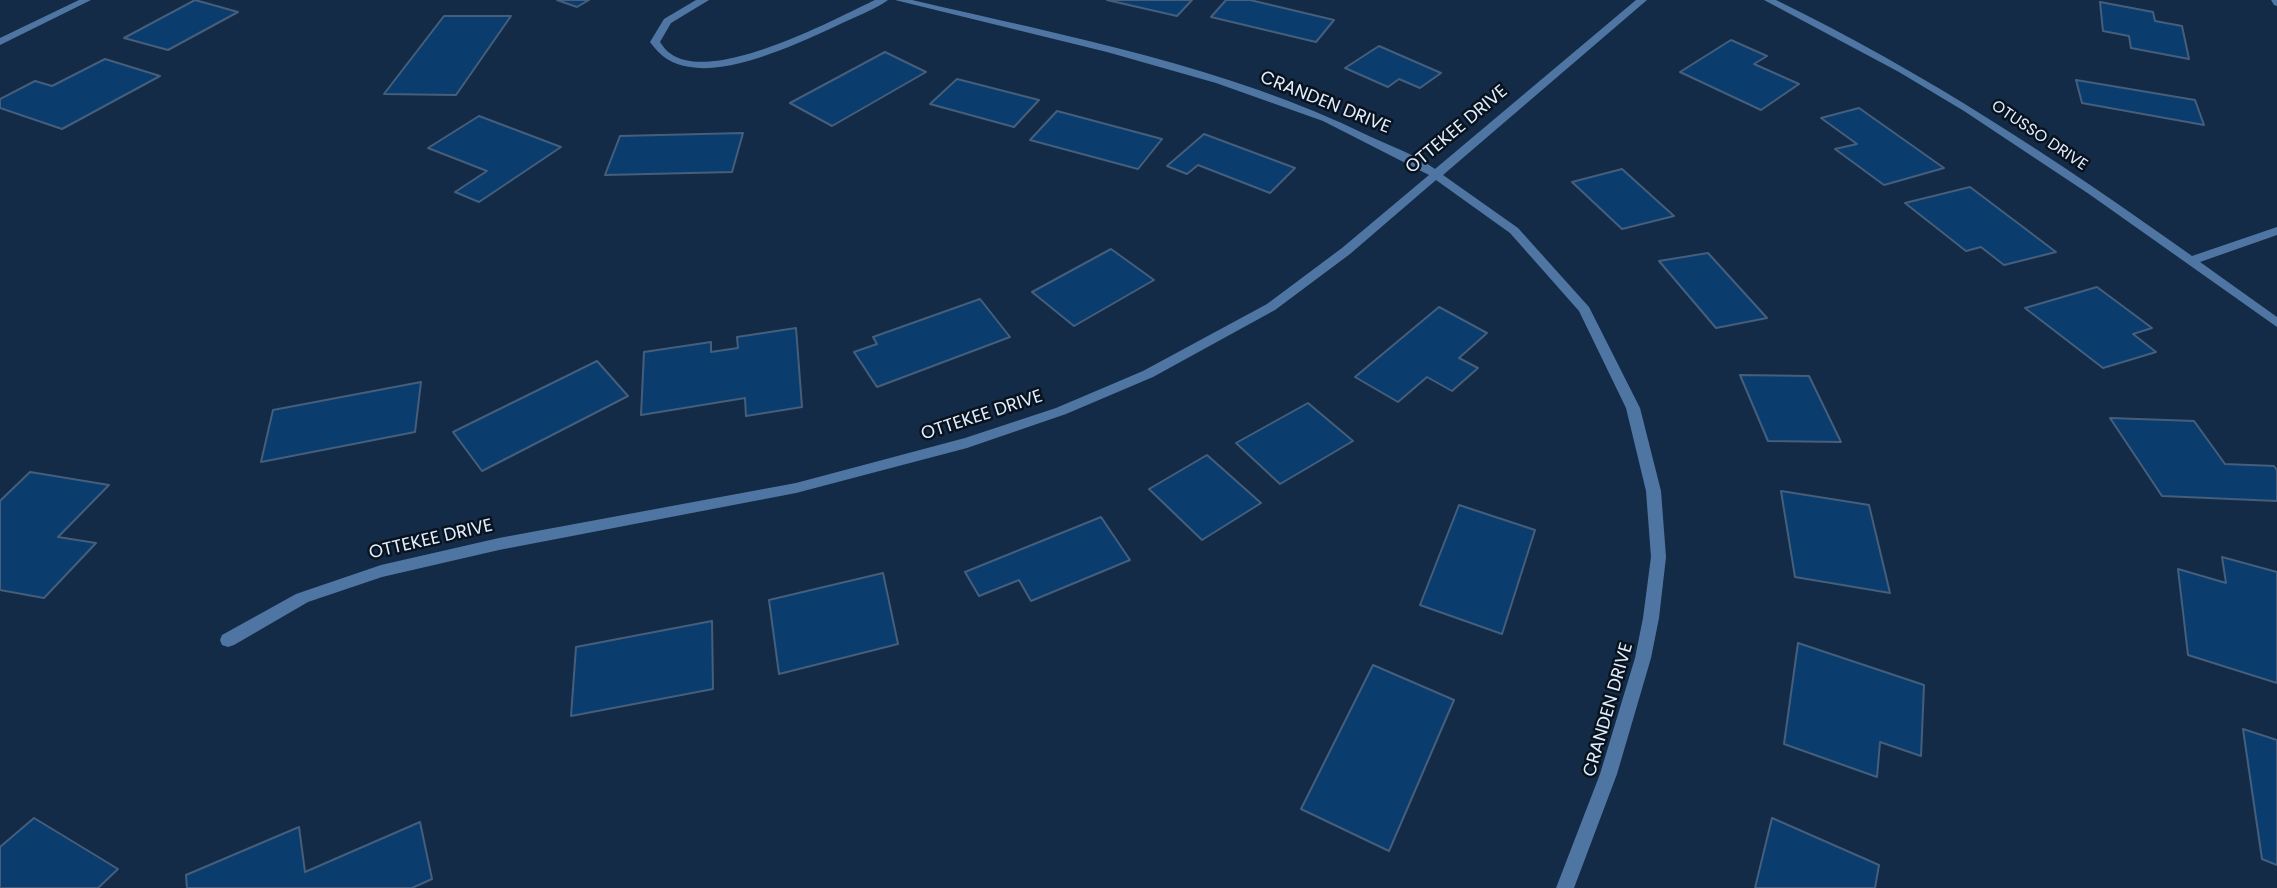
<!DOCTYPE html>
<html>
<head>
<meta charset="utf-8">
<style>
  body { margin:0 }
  canvas { display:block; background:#132b46 }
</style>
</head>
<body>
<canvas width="2277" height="888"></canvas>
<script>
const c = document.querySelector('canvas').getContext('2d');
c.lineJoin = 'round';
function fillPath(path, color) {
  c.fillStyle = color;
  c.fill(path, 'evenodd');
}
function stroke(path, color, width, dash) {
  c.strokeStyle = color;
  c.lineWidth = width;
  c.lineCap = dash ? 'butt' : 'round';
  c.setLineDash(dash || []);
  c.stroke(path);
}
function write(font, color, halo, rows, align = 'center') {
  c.font = font + ' Poppins,sans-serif';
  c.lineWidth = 5;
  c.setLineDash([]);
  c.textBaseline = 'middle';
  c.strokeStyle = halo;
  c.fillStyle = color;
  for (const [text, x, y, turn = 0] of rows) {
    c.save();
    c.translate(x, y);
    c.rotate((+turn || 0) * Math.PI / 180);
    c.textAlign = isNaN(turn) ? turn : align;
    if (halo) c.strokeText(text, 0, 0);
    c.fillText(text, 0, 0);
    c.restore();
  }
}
const building = new Path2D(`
  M195,0L238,12L168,50L124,38Z
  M557,0H589L577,7Z
  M1107,0H1192L1177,16Z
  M1226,0H1250L1334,20L1316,42L1211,17Z
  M2100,2L2153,12L2155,21L2182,26L2189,59L2131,48L2129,36L2103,31Z
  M444,16H511L456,95L384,94Z
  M1731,40L1767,56L1754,64L1799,84L1761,110L1680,72Z
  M1379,46L1441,73L1420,88L1399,79L1388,87L1345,68Z
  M885,52L926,72L832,126L790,103Z
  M105,59L160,76L62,129L0,108V99L35,81L52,86Z
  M957,79L1039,100L1014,127L930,104Z
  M2076,80L2195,100L2204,125L2082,103Z
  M1859,108L1944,168L1884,185L1835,149L1857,144L1821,118Z
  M1057,111L1162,139L1138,169L1030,140Z
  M479,116L561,147L479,202L455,192L487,171L428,148Z
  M743,133L732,172L605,175L620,136Z
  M1204,134L1295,168L1270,193L1198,165L1187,174L1167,166Z
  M1622,169L1674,216L1622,229L1572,182Z
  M1970,187L2056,252L2004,265L1981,247L1966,251L1905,203Z
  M1111,249L1154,280L1074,326L1032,292Z
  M1708,253L1767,318L1716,328L1659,261Z
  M2097,287L2152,328L2133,334L2156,352L2103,368L2025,308Z
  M980,299L1010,337L877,387L854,352L877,344L873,337Z
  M1439,307L1487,333L1459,358L1478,368L1452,391L1427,377L1398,402L1355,377Z
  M796,328L802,407L746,416L745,398L641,415L644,352L711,342V352L738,348L737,337Z
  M597,361L628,396L482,471L453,432Z
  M1740,375L1809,376L1841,442L1768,441Z
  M421,382L415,432L261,462L273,410Z
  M1308,403L1353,441L1280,484L1236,443Z
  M2110,418L2194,421L2225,464L2274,466L2277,470V501L2162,496Z
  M1207,455L1261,503L1202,540L1149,489Z
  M30,472L109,485L58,537L96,543L44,598L0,590V501Z
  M1781,491L1869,505L1890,593L1795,577Z
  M1459,505L1535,530L1502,634L1420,605Z
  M1101,517L1130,560L1031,601L1019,580L979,596L965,572Z
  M2222,557L2277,572V683L2188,655L2178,569L2226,583Z
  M883,573L898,644L779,674L769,600Z
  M712,621L713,689L571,716L576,647Z
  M1798,643L1924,685L1921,756L1880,742L1877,777L1784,744Z
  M1373,665L1454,700L1389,851L1301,809Z
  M2243,729L2277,740V865L2262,859Z
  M34,818L118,869L98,888H0V847Z
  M1772,818L1879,865L1875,888H1755Z
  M420,822L432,879L412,888H187L186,875L299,827L305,872Z`);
fillPath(building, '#0a3c6e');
stroke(building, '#445e7c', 2);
fillPath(new Path2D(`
  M79,0H91L0,45V38Z
  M696,0H709L671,23L660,42C663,46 666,51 671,54C714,84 833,20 875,0H888C877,8 862,14 849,20C808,39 735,75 690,67C671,64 661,57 650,42L664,19Z
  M895,0H912C1066,36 1227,66 1369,136C1391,146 1416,155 1435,169L1636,0H1647L1443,175L1518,228L1589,307L1640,408L1661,491L1666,557L1659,618L1651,658L1617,774L1574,888H1556L1600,774L1635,658L1643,618L1651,557L1646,491L1626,408L1579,311L1510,233L1436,180L1350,254L1275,310L1153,377L1066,414L967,448L796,493L499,550L382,577L308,602L234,645L228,647L222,645L220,640L222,635L296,594L381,565L499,538L796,483L965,438L1056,408L1143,371L1267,304L1342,248L1429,175L1323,121L1216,83L1107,52Z
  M1764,0H1776C1924,72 2059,161 2192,256L2277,227V235L2200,262L2277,317V327L2089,194L1964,111L1899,72Z
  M2271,0H2277V6L2274,5Z`), '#4f76a3');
write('16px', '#e2eefd', '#09131f', [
  ["OTUSSO DRIVE",2039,136,34]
]);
write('18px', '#e2eefd', '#09131f', [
  ["CRANDEN DRIVE",1325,103,22],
  ["OTTEKEE DRIVE",1457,130,-40],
  ["OTTEKEE DRIVE",982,416,-18],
  ["OTTEKEE DRIVE",431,540,-13],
  ["CRANDEN DRIVE",1609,710,-74]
]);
</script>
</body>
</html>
